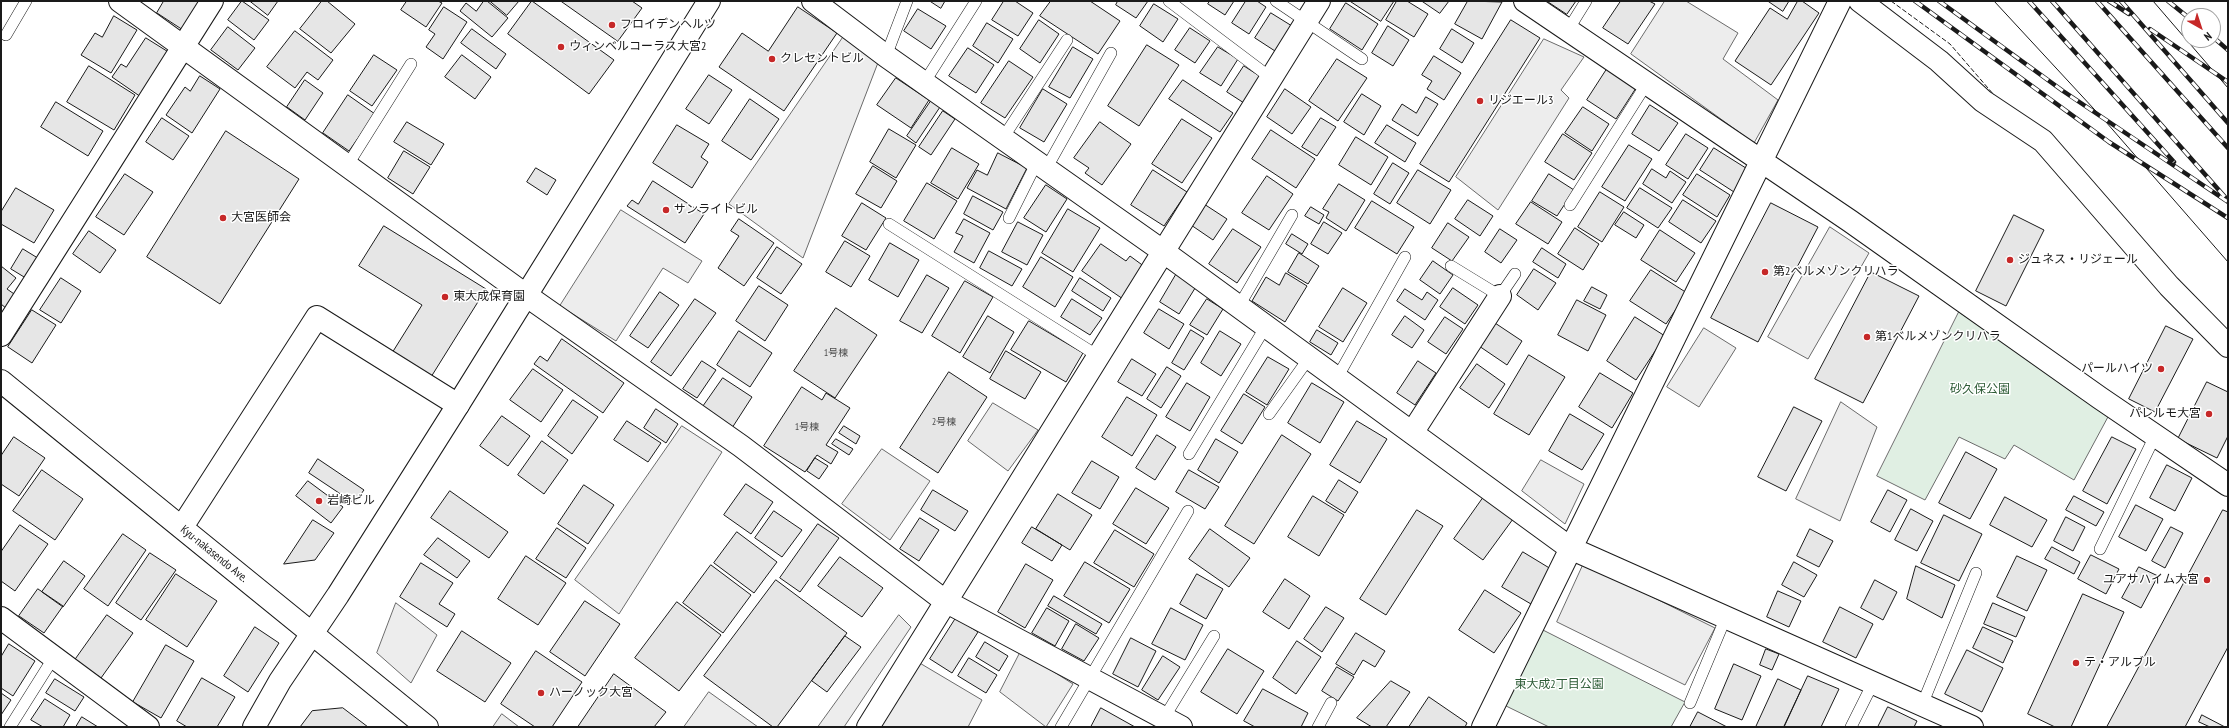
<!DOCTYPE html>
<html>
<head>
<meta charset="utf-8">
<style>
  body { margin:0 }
  #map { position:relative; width:2229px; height:728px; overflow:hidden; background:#fff; font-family:"PT Sans Narrow",sans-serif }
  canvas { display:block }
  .frame { position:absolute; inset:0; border:2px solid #1a1a1a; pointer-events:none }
  .north { position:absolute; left:2181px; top:8px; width:40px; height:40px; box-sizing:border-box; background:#fff; border:1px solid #a3a3a3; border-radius:50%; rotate:141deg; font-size:11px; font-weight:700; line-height:16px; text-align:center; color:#1a1a1a }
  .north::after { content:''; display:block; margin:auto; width:14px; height:18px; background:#c62828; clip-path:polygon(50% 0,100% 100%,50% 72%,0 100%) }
</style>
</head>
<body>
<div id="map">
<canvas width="2229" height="728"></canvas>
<div class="frame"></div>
<div class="north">N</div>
</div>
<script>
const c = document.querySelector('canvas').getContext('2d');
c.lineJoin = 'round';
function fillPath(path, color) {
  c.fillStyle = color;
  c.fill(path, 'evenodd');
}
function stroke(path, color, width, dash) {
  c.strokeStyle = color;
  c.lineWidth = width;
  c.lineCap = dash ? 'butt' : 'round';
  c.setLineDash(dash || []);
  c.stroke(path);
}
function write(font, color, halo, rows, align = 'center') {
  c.font = font + ' "PT Sans Narrow","Noto Sans JP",sans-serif';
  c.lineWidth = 3;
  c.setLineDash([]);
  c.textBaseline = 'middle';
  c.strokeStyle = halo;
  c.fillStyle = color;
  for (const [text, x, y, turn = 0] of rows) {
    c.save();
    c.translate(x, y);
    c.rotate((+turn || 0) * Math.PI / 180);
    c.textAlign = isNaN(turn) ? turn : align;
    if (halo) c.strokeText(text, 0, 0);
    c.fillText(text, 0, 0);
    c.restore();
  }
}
const green = new Path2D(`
  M1959,312L2109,415L2074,480L2014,445L2005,459L1959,437L1925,500L1877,476Z
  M1539,628L1685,702L1671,727H1549L1504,705Z`);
fillPath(green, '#e0efe3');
stroke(green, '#6a6a6a', 1);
const parking = new Path2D(`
  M1665,1H1686L1738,33L1723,59L1778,100L1754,143L1631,54Z
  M844,36L879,60L803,258L729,204Z
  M1544,39L1584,57L1561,90L1569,98L1498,210L1456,177Z
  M621,210L702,261L688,283L663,268L616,341L560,306Z
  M1830,227L1869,253L1808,359L1768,337Z
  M1704,328L1736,348L1699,407L1667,387Z
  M1841,402L1877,427L1840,521L1796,499Z
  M993,403L1038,430L1008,471L968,441Z
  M682,426L722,452L619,614L575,580Z
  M882,449L930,481L890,540L842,504Z
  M1541,460L1584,484L1565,524L1522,491Z
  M1584,563L1715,628L1685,685L1557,622Z
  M396,603L437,635L411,683L377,653Z
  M899,615L911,627L844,727H818Z
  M1021,651L1073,684L1046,727L1000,692Z
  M918,662L982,700L968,727H879Z
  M709,692L758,727H684Z
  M502,714L519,727H493Z`);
fillPath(parking, '#ededed');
stroke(parking, '#6a6a6a', 1);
const building = new Path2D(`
  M164,1H201L183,30L157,13Z
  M242,1L269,20L254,40L228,20Z
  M250,1H278L268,15Z
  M322,1H327L355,24L331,53L300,29Z
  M407,1H438L442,3L426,27L401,10Z
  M484,1H487L508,18L492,37L460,11L466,3L476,11Z
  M490,1H519L507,15Z
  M532,1L614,60L589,94L508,34Z
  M561,1H632L642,8L618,41Z
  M930,1H945L941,8Z
  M1004,1H1015L1033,13L1018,36L992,20Z
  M1051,1H1090L1120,21L1098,54L1040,16Z
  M1118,1H1148L1136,18L1116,5Z
  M1210,1H1234L1225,15L1208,4Z
  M1246,1H1257L1266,7L1249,34L1232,23Z
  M1350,1H1394L1381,21Z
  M1397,1H1407L1428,14L1414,37L1386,20Z
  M1422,1H1449L1440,13Z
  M1468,1L1502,2L1482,39L1455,24Z
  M1547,1H1576L1567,14Z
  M1621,1H1649L1655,4L1628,44L1603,28Z
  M1768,1H1789L1783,11Z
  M1798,1H1802L1819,13L1771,85L1735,61L1770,8L1787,19Z
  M1346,3L1378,24L1362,50L1330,29Z
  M1154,4L1178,19L1163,42L1140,26Z
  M444,7L467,22L443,59L426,47L435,34L429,30Z
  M798,7L837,33L784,111L719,67L742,33L768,51Z
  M918,9L946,26L931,49L904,31Z
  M1271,13L1292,26L1275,51L1255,38Z
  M114,16L137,30L111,73L81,55L95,33L102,37Z
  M1039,20L1059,34L1040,63L1020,49Z
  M1511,20L1540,38L1449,182L1420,164Z
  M987,23L1013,39L998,63L973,46Z
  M1388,26L1409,40L1393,66L1372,53Z
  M228,27L255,48L238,70L211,50Z
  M1190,28L1210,41L1195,63L1175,50Z
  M472,29L506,54L496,69L461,43Z
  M1452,29L1474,43L1462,63L1440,49Z
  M295,31L333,60L318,80L307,72L295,88L267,67Z
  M146,38L170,53L141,97L112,77L121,64L126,67Z
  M1147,45L1179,65L1139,126L1108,106Z
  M1073,47L1093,59L1070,98L1049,87Z
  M1218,47L1238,59L1221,86L1200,73Z
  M968,48L994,65L976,93L949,76Z
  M374,55L397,70L372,106L350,91Z
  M462,55L491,77L475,99L445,77Z
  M1434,56L1461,73L1444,100L1427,89L1432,81L1422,75Z
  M1337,59L1367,78L1338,121L1309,101Z
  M1009,61L1033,77L1005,118L981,103Z
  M89,66L135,95L114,130L67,102Z
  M1244,66L1261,77L1244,103L1227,92Z
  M1607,69L1636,88L1616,119L1587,100Z
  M709,75L732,90L709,124L686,109Z
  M200,76L220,89L192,133L166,115L185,87L190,91Z
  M896,78L929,100L911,128L877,105Z
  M305,80L323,93L305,120L287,107Z
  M1183,80L1233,113L1220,132L1169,99Z
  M1043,89L1067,104L1044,142L1020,128Z
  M1285,89L1311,107L1292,134L1267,117Z
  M1362,94L1381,106L1364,135L1344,122Z
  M348,95L375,114L349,151L323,133Z
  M1426,97L1438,104L1418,136L1392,120L1402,104L1416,113Z
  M750,99L779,119L751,160L722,141Z
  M931,101L940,107L916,143L907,136Z
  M56,102L103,131L88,156L41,127Z
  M1650,105L1678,123L1659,151L1632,134Z
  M1583,107L1609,124L1592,151L1565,133Z
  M943,111L955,119L931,155L919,147Z
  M162,118L189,136L173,160L146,142Z
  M1321,118L1336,127L1317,156L1302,147Z
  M1182,119L1212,138L1182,183L1152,164Z
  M407,122L444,144L431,165L394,142Z
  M1100,122L1131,144L1102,185L1085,173L1089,168L1074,158Z
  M677,125L709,144L701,157L708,162L692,188L653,163Z
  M1387,125L1416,143L1405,162L1375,143Z
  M889,129L916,145L896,178L870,162Z
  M1271,130L1315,159L1296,188L1252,159Z
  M226,131L299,179L220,304L147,257Z
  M1563,134L1592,153L1574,180L1545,162Z
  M1686,134L1708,148L1688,179L1666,165Z
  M1356,137L1388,157L1371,185L1339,165Z
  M1629,145L1652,159L1625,201L1602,187Z
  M952,148L979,164L958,199L931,183Z
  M1714,148L1749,170L1734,192L1700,170Z
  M404,151L430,167L413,194L388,178Z
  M998,153L1027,168L1006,209L967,188L977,170L987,175Z
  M1393,163L1409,173L1390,204L1374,194Z
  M873,166L897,181L881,208L856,194Z
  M536,168L556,180L547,195L527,182Z
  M1652,169L1666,178L1670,171L1686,182L1672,203L1643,184Z
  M1153,170L1187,192L1164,226L1131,205Z
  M1418,170L1451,190L1430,224L1397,203Z
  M125,174L153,192L124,235L96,217Z
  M1549,174L1574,190L1557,216L1532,201Z
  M1697,174L1730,195L1717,217L1683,195Z
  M1267,176L1293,194L1269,230L1242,213Z
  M653,181L704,214L685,243L627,206L632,200L638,204Z
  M927,183L957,201L934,239L904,221Z
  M1339,184L1365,200L1346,231L1326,218L1329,212L1323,209Z
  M1046,185L1067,199L1046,232L1024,218Z
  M16,188L54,210L34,243L1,224V212Z
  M1640,188L1672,208L1658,228L1627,208Z
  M1600,192L1624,207L1602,242L1578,227Z
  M973,196L1003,212L993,230L964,214Z
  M1468,200L1493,216L1480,236L1455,219Z
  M1683,200L1716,221L1701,243L1669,222Z
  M1372,201L1414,227L1397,254L1355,228Z
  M1531,202L1562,222L1548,244L1516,224Z
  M862,203L886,218L866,250L842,236Z
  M1771,203L1818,227L1758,342L1711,318Z
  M1204,204L1227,219L1213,240L1191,225Z
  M1311,207L1324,215L1319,224L1305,216Z
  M1068,209L1100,228L1073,272L1042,253Z
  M1624,212L1644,225L1636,238L1615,225Z
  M2014,215L2044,230L2006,306L1976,291Z
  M739,219L774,243L744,286L718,268L739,236L731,231Z
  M964,219L990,233L974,263L954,252L963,236L956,233Z
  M1018,222L1043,235L1027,265L1002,252Z
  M1324,222L1342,233L1328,254L1311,244Z
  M1448,223L1469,237L1452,261L1432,248Z
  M384,226L486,289L431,377L392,353L422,305L359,266Z
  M1575,228L1599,244L1583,270L1558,254Z
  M1233,229L1261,247L1237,283L1209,264Z
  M1500,229L1517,240L1501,263L1485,252Z
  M1660,230L1695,253L1676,282L1641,260Z
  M89,231L116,250L100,273L73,254Z
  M1292,234L1308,244L1302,254L1286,244Z
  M845,241L870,256L851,287L826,272Z
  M890,243L919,260L898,297L869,280Z
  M1101,244L1126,261L1130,256L1145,267L1123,299L1082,271Z
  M777,247L802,264L781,294L757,278Z
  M1542,248L1566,264L1558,278L1533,262Z
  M23,249L41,260L29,280L11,269Z
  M989,251L1022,269L1012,286L980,268Z
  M1299,253L1319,266L1308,284L1288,272Z
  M1041,257L1073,277L1055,307L1023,287Z
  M1433,261L1453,275L1440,294L1420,280Z
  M1,266L16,278L7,289L17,296L7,309L1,304Z
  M1534,269L1556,283L1538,310L1517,295Z
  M1651,270L1687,293L1666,324L1630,301Z
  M1871,272L1919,296L1863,403L1815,379Z
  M1177,273L1197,285L1179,314L1160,302Z
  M1286,273L1307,286L1285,322L1252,301L1266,277L1279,285Z
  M927,275L949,288L922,333L900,321Z
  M61,278L81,291L61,323L40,310Z
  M1080,278L1111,298L1103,311L1072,291Z
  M965,281L993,297L960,353L932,336Z
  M759,286L788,305L765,341L736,321Z
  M1592,287L1607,295L1600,309L1584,301Z
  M1343,288L1367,303L1343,342L1319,327Z
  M1453,288L1478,305L1465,324L1440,307Z
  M1405,289L1422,300L1427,292L1438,300L1425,320L1397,301Z
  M660,292L679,305L648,348L630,336Z
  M695,299L716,313L671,376L651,362Z
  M1072,299L1102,318L1090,335L1061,317Z
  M1207,299L1223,309L1207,335L1190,325Z
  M1577,300L1606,315L1588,351L1558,335Z
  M836,308L877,335L835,398L794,371Z
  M1159,309L1184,324L1169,349L1144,333Z
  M32,310L56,325L32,363L8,347Z
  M988,316L1014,332L990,373L963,357Z
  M1405,316L1424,330L1412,348L1392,335Z
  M1445,317L1463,329L1446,354L1428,342Z
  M1635,317L1665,336L1636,380L1607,361Z
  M1029,321L1083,353L1066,382L1011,350Z
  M1495,323L1522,341L1507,365L1479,346Z
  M2166,326L2193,339L2155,412L2129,399Z
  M1191,330L1204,338L1184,370L1172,363Z
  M1317,330L1338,343L1331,355L1310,342Z
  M739,331L772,353L750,387L717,365Z
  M1220,331L1241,344L1221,376L1201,363Z
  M562,339L624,383L603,413L534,364L540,356L547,361Z
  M1006,351L1041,372L1025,399L990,379Z
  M1529,355L1565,377L1529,435L1494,414Z
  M1268,357L1289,369L1267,405L1246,392Z
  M1132,359L1156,374L1142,396L1118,382Z
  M702,361L716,370L697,398L683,389Z
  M1418,361L1436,373L1415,405L1397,393Z
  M1477,364L1505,384L1489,408L1460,388Z
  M1167,367L1181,376L1161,408L1147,399Z
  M533,369L563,390L541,422L510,400Z
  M949,372L987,397L938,473L900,448Z
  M1600,373L1633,393L1612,428L1579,407Z
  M723,378L752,397L732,428L702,408Z
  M2207,382L2228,392V436L2217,458L2178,439Z
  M1187,383L1210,397L1190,431L1166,417Z
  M1312,383L1344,402L1320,443L1288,423Z
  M802,387L822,400L826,393L850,408L826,445L838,452L831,464L817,455L805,472L764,446Z
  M1244,394L1265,407L1242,444L1221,431Z
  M1127,397L1157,415L1132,456L1102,437Z
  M573,400L598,417L572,454L548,436Z
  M1794,407L1822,421L1786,491L1758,477Z
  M656,409L678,424L666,443L644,428Z
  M1570,414L1604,434L1582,470L1549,451Z
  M502,416L530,436L508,466L480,446Z
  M627,421L661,443L648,462L614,440Z
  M1357,421L1387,439L1360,483L1330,465Z
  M844,426L860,436L856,444L839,433Z
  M1157,435L1176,447L1155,480L1136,468Z
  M1282,435L1311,454L1254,544L1225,526Z
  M14,437L45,458L19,496L1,484V456Z
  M2112,437L2136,449L2107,504L2083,491Z
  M836,439L853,449L849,455L832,444Z
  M1216,439L1238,452L1219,483L1198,470Z
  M542,441L568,460L544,494L518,475Z
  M1966,452L1997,469L1970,519L1939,503Z
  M815,458L828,466L819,479L807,471Z
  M318,459L364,490L354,503L309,473Z
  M1092,461L1119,477L1100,509L1072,493Z
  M2167,465L2192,478L2175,511L2150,498Z
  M42,470L83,499L55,540L13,511Z
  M1189,470L1219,487L1205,509L1176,492Z
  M1339,480L1358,492L1345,513L1326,501Z
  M308,481L343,507L331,523L296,496Z
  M746,484L773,502L751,534L724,515Z
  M584,485L614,505L588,544L558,524Z
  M1136,488L1169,508L1146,544L1113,524Z
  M933,490L968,511L955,531L921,510Z
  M1888,490L1907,500L1890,532L1871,522Z
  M450,491L508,532L489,558L431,518Z
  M1058,494L1092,515L1070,550L1036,529Z
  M1313,496L1344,515L1319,556L1288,537Z
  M2074,496L2104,512L2096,526L2066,510Z
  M2005,497L2047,520L2032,547L1990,525Z
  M1483,498L1513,519L1483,560L1454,539Z
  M2136,505L2163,519L2146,551L2119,537Z
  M1911,509L1933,521L1917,551L1895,540Z
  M1417,510L1443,526L1386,615L1360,599Z
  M2223,510L2228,512V647L2185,727H2107Z
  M774,511L802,530L782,557L755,538Z
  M1944,515L1982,534L1959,581L1921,563Z
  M2066,517L2085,527L2073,551L2054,541Z
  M920,518L939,530L919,561L900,549Z
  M313,520L334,533L315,560L284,564Z
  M818,524L839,538L800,592L780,578Z
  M20,525L48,544L15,591L1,581V552Z
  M1032,527L1062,545L1052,561L1022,543Z
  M2171,527L2183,533L2165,568L2152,561Z
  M557,528L586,548L566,578L536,559Z
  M1210,529L1250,558L1229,587L1189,559Z
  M1810,529L1833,541L1819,567L1797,556Z
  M1115,530L1154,554L1134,587L1094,563Z
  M737,532L777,562L754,593L714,563Z
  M123,534L146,550L108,606L84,589Z
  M438,538L470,561L457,578L424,555Z
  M2052,547L2080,562L2074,574L2045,559Z
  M1523,552L1551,569L1531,604L1502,587Z
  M150,553L176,570L141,620L116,603Z
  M2091,555L2119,569L2106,594L2078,579Z
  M526,556L566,583L538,625L498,599Z
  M2017,556L2047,570L2027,611L1997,597Z
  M840,557L883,588L862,617L818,586Z
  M64,561L85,576L63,607L42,592Z
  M1085,562L1130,589L1109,623L1064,596Z
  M1794,562L1817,575L1804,597L1782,585Z
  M421,563L453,583L439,604L455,614L447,627L400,597Z
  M1026,564L1053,580L1025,628L998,612Z
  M711,565L751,595L723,633L683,603Z
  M1916,566L1955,585L1942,618L1907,599Z
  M2139,567L2158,576L2141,608L2122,598Z
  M176,574L217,601L187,647L146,620Z
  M1197,574L1223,589L1206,619L1180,604Z
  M1285,579L1310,596L1289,629L1263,612Z
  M776,580L847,633L777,727H773L704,676Z
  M1875,580L1897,592L1883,620L1861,608Z
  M38,589L63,606L44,633L19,616Z
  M1485,590L1521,613L1494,653L1459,630Z
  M1778,591L1801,601L1789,627L1767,617Z
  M2083,594L2124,612L2071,727H2055L2028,714Z
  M1054,596L1102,624L1096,634L1048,606Z
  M585,601L620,624L585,676L550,652Z
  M677,602L721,635L679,691L635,658Z
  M1993,603L2025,617L2016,637L1984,624Z
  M1326,607L1344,618L1322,652L1304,639Z
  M1840,607L1873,624L1856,658L1823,642Z
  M1047,608L1069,621L1055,646L1032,633Z
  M1171,608L1203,625L1185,660L1152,644Z
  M107,615L133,633L101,678L75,660Z
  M956,618L978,632L952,673L930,659Z
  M1076,624L1099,638L1084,661L1062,649Z
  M255,627L279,643L248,692L224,676Z
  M1983,627L2013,641L2003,663L1973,648Z
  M462,631L511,663L485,702L437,671Z
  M1356,633L1385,651L1375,667L1363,660L1354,675L1336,664Z
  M845,636L861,647L827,692L812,681Z
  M1131,638L1156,651L1138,687L1113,674Z
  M1297,641L1321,657L1296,694L1273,678Z
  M985,642L1008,656L999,671L976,657Z
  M9,644L35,661L13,696L1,688V657Z
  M166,645L194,661L161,718L133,702Z
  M1228,649L1264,671L1237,714L1201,692Z
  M1766,649L1779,654L1772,670L1760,665Z
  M1967,650L2003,668L1982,712L1945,694Z
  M536,651L582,682L552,727H535L501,704Z
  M1163,656L1180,667L1158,700L1142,690Z
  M969,658L997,675L986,693L958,676Z
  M1734,664L1761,676L1742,720L1715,709Z
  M1337,667L1354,677L1338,701L1322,691Z
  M614,674L666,712L654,727H578Z
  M1808,676L1839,689L1821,727H1784Z
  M202,678L235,697L217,727H187L177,721Z
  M55,679L84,697L75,711L46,693Z
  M1778,679L1801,690L1784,727H1756Z
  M1391,681L1410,692L1386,727H1372L1357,718Z
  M1263,689L1308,713L1301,727H1255L1244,721Z
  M1,693L11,700L1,715Z
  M1429,697L1467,723L1465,727H1409Z
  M45,699L70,715L63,727H43L31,720Z
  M1888,707L1917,721L1914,727H1878Z
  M343,708L368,727H300L312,711Z
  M1101,708L1135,727H1091Z
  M1698,712L1727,727H1690Z
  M2202,715L2225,727H2210L2199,722Z
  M82,717L98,727H76Z`);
fillPath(building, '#e6e6e6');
stroke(building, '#1a1a1a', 1);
const lane = new Path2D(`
  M1169,1L1271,78
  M1276,1L1362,59
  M1568,30L1586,1
  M6,35L26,1
  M886,56L907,1
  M924,83L976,1
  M1003,138L1067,40
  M347,166L411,64
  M1046,169L1111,53
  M1570,205L1647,83
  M1009,218L1037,162
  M889,224L1098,356
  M1451,266L1500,296L1515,274
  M1239,306L1292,215
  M1337,378L1405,257
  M1269,414L1309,358
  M1189,454L1266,326
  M2100,549L2155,436
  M1690,703L1726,617
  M1922,705L1976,573
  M1164,718L1214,636
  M10,727L54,657
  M1061,727L1188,511
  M1318,727L1331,703
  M1851,727L1873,683`);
const street = new Path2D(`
  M120,1L527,296L741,446L945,601L1181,727
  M813,1L886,56L1164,252L1570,548L1972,727
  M1525,1L1850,221L2100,398L2228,485
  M1860,1L1939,61L1983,101L2043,141L2169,286L2228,346
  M1,335L212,1
  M1412,433L1500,296
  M182,527L317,317L458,405
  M1,618L148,727
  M868,727L1319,1
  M1483,727L1840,1`);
const secondary = new Path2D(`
  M1,381L427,727
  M254,727L280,681L338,595L458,405L709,1`);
stroke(lane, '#1a1a1a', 12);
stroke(street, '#1a1a1a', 24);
stroke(secondary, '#1a1a1a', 24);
stroke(lane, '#fff', 11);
stroke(street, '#fff', 22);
stroke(secondary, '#fff', 22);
stroke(new Path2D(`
  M1994,1L2106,122L2228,262
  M2153,1L2228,88`), '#1a1a1a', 1);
const rail = new Path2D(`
  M1915,1L2109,142L2228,218
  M1939,1L2063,91L2228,202
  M2029,1L2174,162
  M2052,1L2225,197
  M2097,1L2228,148
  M2109,1L2129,14
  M2121,1L2228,123
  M2168,1L2189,18
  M2150,29L2228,82
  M2213,37L2228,50`);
stroke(rail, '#1a1a1a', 4.5);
stroke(rail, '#fff', 3, [9]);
stroke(new Path2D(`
  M1891,1L1950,44L1994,95`), '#1a1a1a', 1, [5, 2]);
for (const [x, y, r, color] of [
  [612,25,4,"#c62828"],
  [561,47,4,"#c62828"],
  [772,59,4,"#c62828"],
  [1480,101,4,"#c62828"],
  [666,210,4,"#c62828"],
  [223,218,4,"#c62828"],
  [2010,260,4,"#c62828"],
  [1765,272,4,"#c62828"],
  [445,297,4,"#c62828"],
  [1867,337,4,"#c62828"],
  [2161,369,4,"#c62828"],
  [2209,414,4,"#c62828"],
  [319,501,4,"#c62828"],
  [2207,580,4,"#c62828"],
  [2076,663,4,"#c62828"],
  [541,693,4,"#c62828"]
]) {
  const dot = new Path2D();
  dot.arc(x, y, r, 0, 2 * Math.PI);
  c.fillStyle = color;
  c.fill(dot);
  stroke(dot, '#fff', 1.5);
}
write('10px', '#4d4d4d', null, [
  ["1号棟",836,353],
  ["2号棟",944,422],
  ["1号棟",807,427]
]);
write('12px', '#1a1a1a', '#fff', [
  ["フロイデンヘルツ",620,25],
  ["ウィンベルコーラス大宮2",569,47],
  ["クレセントビル",780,59],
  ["リジエール3",1488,101],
  ["サンライトビル",674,210],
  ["大宮医師会",231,218],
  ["ジュネス・リジェール",2018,260],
  ["第2ベルメゾンクリハラ",1773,272],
  ["東大成保育園",453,297],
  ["第1ベルメゾンクリハラ",1875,337],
  ["パールハイツ",2153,369,"right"],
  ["パレルモ大宮",2201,414,"right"],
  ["岩崎ビル",327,501],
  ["ユアサハイム大宮",2199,580,"right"],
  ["テ・アルブル",2084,663],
  ["ハーノック大宮",549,693]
], 'left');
write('12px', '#2b5a34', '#fff', [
  ["砂久保公園",1980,390],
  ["東大成2丁目公園",1559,685]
]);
write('12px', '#1a1a1a', '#fff', [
  ["Kyu-nakasendo Ave.",214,554,39]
]);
</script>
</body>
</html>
